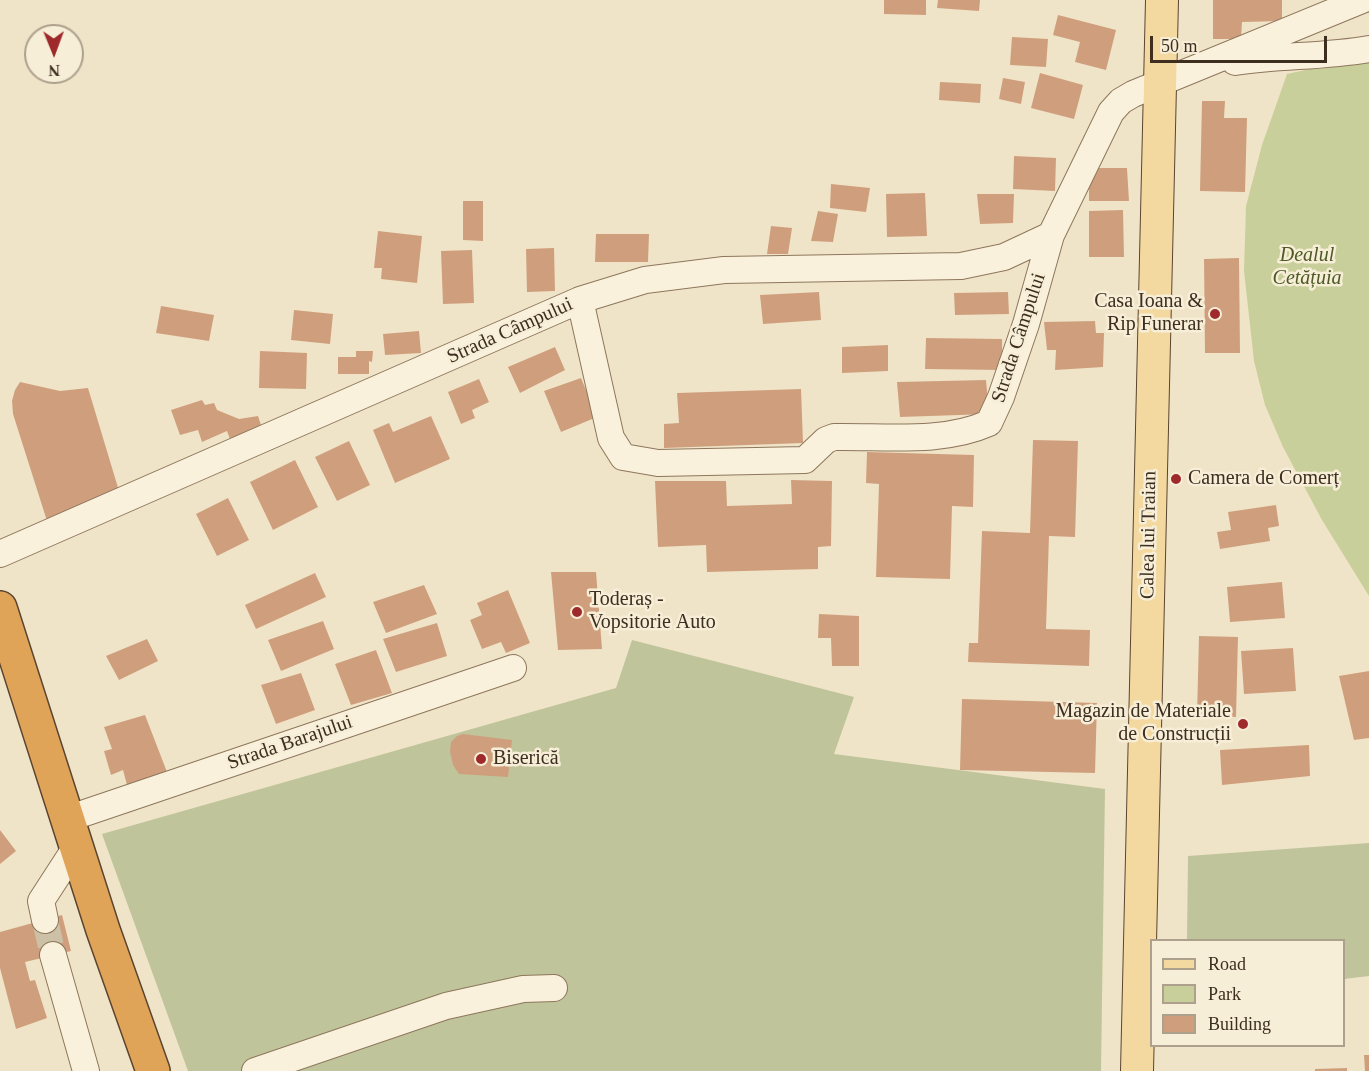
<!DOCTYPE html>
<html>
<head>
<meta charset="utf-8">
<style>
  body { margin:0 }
  #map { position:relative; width:1369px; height:1071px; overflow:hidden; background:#f0e4c8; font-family:Georgia,serif }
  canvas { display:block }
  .legend { position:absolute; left:1150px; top:939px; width:195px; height:108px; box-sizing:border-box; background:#f7eed8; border:2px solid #ada18e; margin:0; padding:8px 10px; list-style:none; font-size:18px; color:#3d2e20 }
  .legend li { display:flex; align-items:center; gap:12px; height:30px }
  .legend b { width:30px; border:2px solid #ada18e }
  .north { position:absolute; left:24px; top:24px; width:60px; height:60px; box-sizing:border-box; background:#f7eed8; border:2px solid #ada18e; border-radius:50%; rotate:179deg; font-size:16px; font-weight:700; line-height:24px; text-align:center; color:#3d2e20 }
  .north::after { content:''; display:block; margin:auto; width:21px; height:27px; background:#9e2a2b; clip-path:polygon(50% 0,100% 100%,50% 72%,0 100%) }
  .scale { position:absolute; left:1150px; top:36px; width:177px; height:27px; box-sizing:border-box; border:3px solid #3d2e20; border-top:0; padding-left:8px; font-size:18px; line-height:21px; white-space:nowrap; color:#3d2e20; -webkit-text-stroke:4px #f7eed8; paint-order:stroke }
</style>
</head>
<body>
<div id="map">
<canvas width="1369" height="1071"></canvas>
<ul class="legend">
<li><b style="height:8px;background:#f3d9a0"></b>Road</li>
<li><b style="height:16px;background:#c9cf9b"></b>Park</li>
<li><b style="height:16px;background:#cf9f7d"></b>Building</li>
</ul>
<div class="north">N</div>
<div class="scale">50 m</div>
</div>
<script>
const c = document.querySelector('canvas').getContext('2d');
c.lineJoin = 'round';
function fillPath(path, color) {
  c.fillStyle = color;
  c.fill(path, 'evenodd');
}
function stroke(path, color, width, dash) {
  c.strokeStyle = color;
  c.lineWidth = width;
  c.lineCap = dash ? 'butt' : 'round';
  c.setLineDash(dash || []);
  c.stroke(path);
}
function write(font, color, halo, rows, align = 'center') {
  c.font = font + ' Georgia,serif';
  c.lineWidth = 5;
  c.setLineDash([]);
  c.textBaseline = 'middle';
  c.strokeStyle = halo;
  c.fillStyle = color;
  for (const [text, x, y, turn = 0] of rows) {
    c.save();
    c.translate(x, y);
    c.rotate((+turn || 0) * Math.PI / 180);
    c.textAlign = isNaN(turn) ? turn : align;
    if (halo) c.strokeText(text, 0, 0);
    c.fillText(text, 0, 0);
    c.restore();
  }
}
fillPath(new Path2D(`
  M1369,52V596L1322,520L1283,447L1265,405L1254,361L1244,271L1246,206L1262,145L1287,74L1351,60Z`), '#c9cf9b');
fillPath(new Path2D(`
  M632,640L854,697L834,754L1105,789L1101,1071H188L102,834L616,688Z
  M1369,843V976L1344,979V940H1187L1188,856Z`), '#bfc49a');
fillPath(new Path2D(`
  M884,0H926V15L884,14Z
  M938,0H980L979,11L937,8Z
  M1213,0H1282V21L1242,22L1241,39H1213Z
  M1058,15L1116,30L1106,70L1075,62L1080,42L1053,35Z
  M1012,37L1048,39L1046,67L1010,65Z
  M1040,73L1083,85L1074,119L1031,108Z
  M1003,78L1025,82L1021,104L999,99Z
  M940,82L981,84L980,103L939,100Z
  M1202,101H1225L1224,118H1247L1245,192L1200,191Z
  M1014,156L1056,158L1055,191L1013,189Z
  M1089,168H1127L1129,201H1089Z
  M831,184L870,188L866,212L830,208Z
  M925,193L927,236L887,237L886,194Z
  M977,194H1014L1013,223L980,224Z
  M463,201H483V241L463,240Z
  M1123,210L1124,257H1089V211Z
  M818,211L838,214L833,242L811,241Z
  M771,226L792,228L788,254H767Z
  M378,231L422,236L417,283L381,279L382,268H374Z
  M596,234H649L648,262H595Z
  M554,248L555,291L527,292L526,249Z
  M472,250L474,303L443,304L441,251Z
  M1239,258L1240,353H1205L1204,259Z
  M819,292L821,320L763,324L760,295Z
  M1008,292L1009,314L955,315L954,293Z
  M161,306L214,315L209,341L156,333Z
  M294,310L333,314L330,344L291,340Z
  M1095,321L1096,333H1104L1103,367L1055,370L1056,350H1047L1044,322Z
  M419,331L421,353L385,355L383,334Z
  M926,338L1002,339V370L925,369Z
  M888,345V371L842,373V347Z
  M555,347L565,370L520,393L508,367Z
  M260,351L307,353L306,389L259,388Z
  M356,351H373L372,362L369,361V374H338V357H356Z
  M581,378L597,417L561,432L544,391Z
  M479,379L489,402L472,410L475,418L461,424L448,392Z
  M986,380L989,414L900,417L897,382Z
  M20,382L60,391L88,388L119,491L72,508L70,513L47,521L13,414L12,401L15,390Z
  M801,389L803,443L664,448V424L679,423L677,393Z
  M202,400L205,405L214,403L217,410L239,419L258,416L262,428L231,442L227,431L202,442L198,430L180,435L171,410Z
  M431,416L450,459L395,483L373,430L389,423L393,432Z
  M1033,440L1078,441L1075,537L1049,536L1046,629L1090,630L1089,666L968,662L969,643H978L982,531L1030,533Z
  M349,441L370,485L337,501L315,457Z
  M867,452L974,455L973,507L952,506L950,579L876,577L879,484L866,483Z
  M295,460L318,507L273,530L250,482Z
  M791,480L832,481L831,546L818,547V569L707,572L706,545L658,547L655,481H726L727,506L792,504Z
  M228,498L249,540L217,556L196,514Z
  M1276,505L1279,526L1268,528L1270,541L1220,549L1217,532L1231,530L1228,512Z
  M551,572H596L602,649L558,650Z
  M315,573L326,597L256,629L245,605Z
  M1282,582L1285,618L1230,622L1227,587Z
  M424,585L437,614L386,633L373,602Z
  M508,590L530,643L506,653L501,642L482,649L470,620L482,615L477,603Z
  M819,614L859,616V666H832L831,638H818Z
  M323,621L334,649L281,671L268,640Z
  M437,623L447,656L396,672L383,639Z
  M1199,636L1238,637L1236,717L1197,716Z
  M147,639L158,661L119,680L106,656Z
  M1293,648L1296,691L1244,694L1241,651Z
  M376,650L392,693L351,705L335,664Z
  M1369,671V738L1354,740L1339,676Z
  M301,673L315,710L276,724L261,685Z
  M962,699L1097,703L1095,773L960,770Z
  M145,715L167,772L127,785L123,770L111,775L104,751L112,749L104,727Z
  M463,734L512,740L508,777L459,774L453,765L450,752L451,742L457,736Z
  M1309,745L1310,776L1222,785L1220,750Z
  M0,830L16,851L0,864Z
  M62,915L71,951L25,962L30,981L35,980L47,1018L16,1029L0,968V932Z
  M1364,1055H1369V1071H1365Z
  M1347,1068V1071H1315V1069Z`), '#cf9f7d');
stroke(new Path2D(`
  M45,920L53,955`), '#ccc0a6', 26, [26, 13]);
const minor = new Path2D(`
  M1235,62C1279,55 1324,57 1369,49
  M580,300L611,438L623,457L658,463L805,460L826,440L834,437C885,436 942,444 989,423L1001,397L1026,324L1051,235L1111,112L1121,101L1133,94L1362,0
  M0,554L580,300L645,280L724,270L961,266L1004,257L1051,235
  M67,819L513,668
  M45,920L41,901L76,847
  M53,955L86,1071
  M255,1071L446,1006L523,989L554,988`);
const major = new Path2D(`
  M1137,1071L1162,0`);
const highway = new Path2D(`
  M0,608L103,930L153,1071`);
stroke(minor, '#8d765c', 28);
stroke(major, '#5b4430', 34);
stroke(highway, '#5b4430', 36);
stroke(minor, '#faf1dc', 26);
stroke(major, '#f3d9a0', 32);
stroke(highway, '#e0a458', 33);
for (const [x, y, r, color] of [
  [1215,314,6,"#9e2a2b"],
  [1176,479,6,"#9e2a2b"],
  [577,612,6,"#9e2a2b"],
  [1243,724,6,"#9e2a2b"],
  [481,759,6,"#9e2a2b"]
]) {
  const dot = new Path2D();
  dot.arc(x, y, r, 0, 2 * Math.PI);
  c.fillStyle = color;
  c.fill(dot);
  stroke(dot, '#f7eed8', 2);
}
write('italic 20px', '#4d5a26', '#f7eed8', [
  ["Dealul",1307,256],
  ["Cetățuia",1307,279]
]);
write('20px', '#3d2e20', '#f7eed8', [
  ["Casa Ioana &",1203,302,"right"],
  ["Rip Funerar",1203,325,"right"],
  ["Camera de Comerț",1188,479],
  ["Toderaș -",589,600],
  ["Vopsitorie Auto",589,623],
  ["Magazin de Materiale",1231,712,"right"],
  ["de Construcții",1231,735,"right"],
  ["Biserică",493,759]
], 'left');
write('20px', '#3d2e20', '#f7eed8', [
  ["Strada Câmpului",510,331,-24],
  ["Strada Câmpului",1019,338,-72],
  ["Calea lui Traian",1149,535,-89],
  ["Strada Barajului",290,743,-19]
]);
</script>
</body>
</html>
